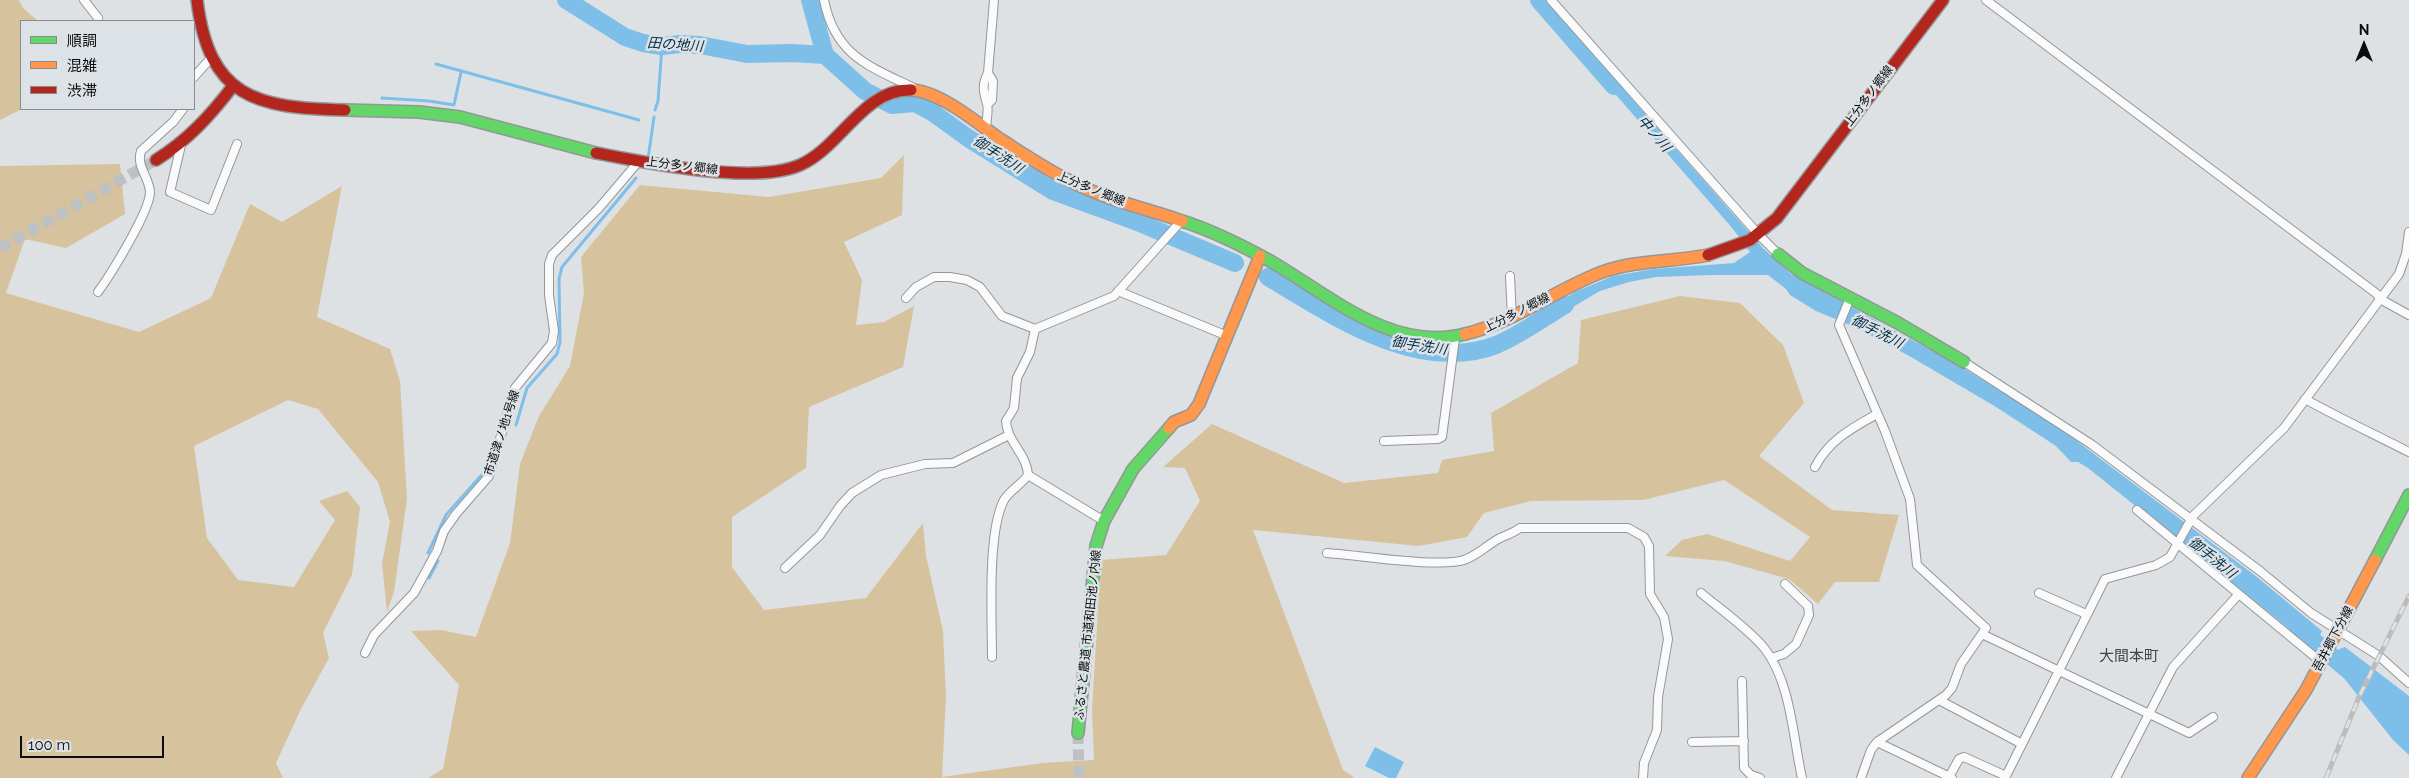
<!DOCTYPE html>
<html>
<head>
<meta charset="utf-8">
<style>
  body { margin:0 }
  #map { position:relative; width:2409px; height:778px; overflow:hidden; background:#dee1e4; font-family:Raleway,"Noto Sans JP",sans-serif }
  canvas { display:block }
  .legend { position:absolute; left:20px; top:20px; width:175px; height:90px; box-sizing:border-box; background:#dce2e6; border:1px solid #888c90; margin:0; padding:6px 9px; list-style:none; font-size:15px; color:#0a0c0e }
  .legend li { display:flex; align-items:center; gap:10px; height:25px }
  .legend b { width:25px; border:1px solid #888c90 }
  .north { position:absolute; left:2339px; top:20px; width:50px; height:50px; -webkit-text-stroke:4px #dce2e6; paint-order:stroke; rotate:0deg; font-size:14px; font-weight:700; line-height:20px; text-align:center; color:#0a0c0e }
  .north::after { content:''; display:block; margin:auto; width:18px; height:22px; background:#0a0c0e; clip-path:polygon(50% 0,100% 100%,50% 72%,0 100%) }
  .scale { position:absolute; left:20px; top:736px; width:144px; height:22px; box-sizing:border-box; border:2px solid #0a0c0e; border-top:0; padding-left:6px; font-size:15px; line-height:18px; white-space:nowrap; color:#0a0c0e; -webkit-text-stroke:4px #dce2e6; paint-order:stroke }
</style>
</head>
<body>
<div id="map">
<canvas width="2409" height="778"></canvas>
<ul class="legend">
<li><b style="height:6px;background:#63d668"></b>順調</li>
<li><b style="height:6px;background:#ff974d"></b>混雑</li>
<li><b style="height:6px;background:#b3261e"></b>渋滞</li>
</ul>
<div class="north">N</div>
<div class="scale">100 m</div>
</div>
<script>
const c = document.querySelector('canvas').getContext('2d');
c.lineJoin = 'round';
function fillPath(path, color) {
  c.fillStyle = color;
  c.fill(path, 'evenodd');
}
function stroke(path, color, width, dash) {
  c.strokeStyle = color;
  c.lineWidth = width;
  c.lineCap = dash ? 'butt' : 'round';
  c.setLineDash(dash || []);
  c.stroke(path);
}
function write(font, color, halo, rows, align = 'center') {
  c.font = font + ' Raleway,"Noto Sans JP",sans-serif';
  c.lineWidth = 5;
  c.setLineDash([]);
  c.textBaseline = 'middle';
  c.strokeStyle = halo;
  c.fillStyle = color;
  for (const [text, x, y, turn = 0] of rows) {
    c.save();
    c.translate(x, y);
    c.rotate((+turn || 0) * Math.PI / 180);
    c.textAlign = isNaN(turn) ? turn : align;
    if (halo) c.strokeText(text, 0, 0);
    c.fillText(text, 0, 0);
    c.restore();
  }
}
fillPath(new Path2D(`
  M0,0H19L23,8L38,21H21L22,109L0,120Z
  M904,155L902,215L844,242L862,280L856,325L884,322L914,306L903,367L809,407L806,468L732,517V567L764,610L866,598L923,523L926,556L943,631L946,696L942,777L1042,763L1094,760L1092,709L1101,560L1166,555L1200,501L1185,468L1163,467L1212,424L1344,483L1438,473L1442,460L1494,451L1491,413L1578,363L1581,320L1680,296L1740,303L1783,345L1804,403L1759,456L1832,510L1899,515L1879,582H1835L1818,604L1789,579L1724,561L1665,556L1682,540L1707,534L1790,561L1810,537L1724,480L1643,500L1531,501L1484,513L1467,537L1419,546L1253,530L1343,770L1355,778H428L443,769L459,685L411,631L441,630L476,637L510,543L520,464L539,416L570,366L584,293L581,257L640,185L769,197L881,178Z
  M120,164L125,214L66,248L25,239L6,293L139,332L211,298L250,204L282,222L342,186L317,317L390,349L400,381L407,499L394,592L387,612L382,563L390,522L378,482L318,409L288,400L194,446L207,538L238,580L294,587L335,520L319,501L347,491L360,507L352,575L323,633L329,658L300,711L276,763L283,778H0V166Z`), '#d7c29e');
fillPath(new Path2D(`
  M1603,66L1763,248L1791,274L1963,368L2057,426L2257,577L2322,631L2313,648L2088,468L2078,462H2071L2056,446L1996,407L1911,357L1857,328L1816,311L1790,295L1786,289L1768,275H1710L1656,277L1629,282L1600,291L1549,321L1543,312L1575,292L1613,276L1654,269L1734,263L1750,252L1733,229L1596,72Z
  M2345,647L2409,696V755L2393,740L2332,663L2339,649Z
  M1375,747L1404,762L1396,778H1389L1365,766Z`), '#7dbfe9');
stroke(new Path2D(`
  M436,64L639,120
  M382,98L429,101L454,105L461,72
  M655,110L658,101L662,46
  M648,159L654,117
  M516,425L527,388L557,354L560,342L559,279L562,267L636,178
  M428,553L446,515L486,470
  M429,578L438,561`), '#7dbfe9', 3);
stroke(new Path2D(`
  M566,0L625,37L643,43L662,46L680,44L700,45L747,54L792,53L825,55
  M810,0L825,55L865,91L892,105L915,103L932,112L968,138L1053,191L1135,221L1235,263
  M1539,0L1614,86
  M1268,277C1332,315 1418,375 1496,345C1520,335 1543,318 1565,305
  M2298,628L2353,674`), '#7dbfe9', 18);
stroke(new Path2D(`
  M0,248L156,160
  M1078,733L1079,778`), '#bec1c4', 11, [11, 5.5]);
const street = new Path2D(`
  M84,0L98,18
  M824,0C835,55 868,66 914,88
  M1551,0L1759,235L1778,254
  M1986,0L2377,294L2380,299L2409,315
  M194,77L210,59
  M988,104L992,100L993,81L988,73
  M986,128C986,122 989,111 987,104C984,92 981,86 988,73L994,0
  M181,145L170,192L211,210L237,144
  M1510,276L1512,318
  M1118,291L1225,335
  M98,292C111,274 150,211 150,192C149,176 136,167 141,151L173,122L183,109
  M906,298L916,287L934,277H950L967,280L980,287L1002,316L1035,329
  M1850,298L1839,325L1885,431L1910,499L1917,565L1986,628L1961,664L1952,688L1946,695L1877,742L1871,750L1861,778
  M1964,362L2091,444L2260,571L2311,613L2379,656L2409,683
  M2305,399C2339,418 2374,434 2409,452
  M1384,441L1438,439L1442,437L1455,338
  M1815,467C1829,440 1852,428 1877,414
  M1028,475L1104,521
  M2137,510L2321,662
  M1327,553C1357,555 1438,568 1464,560C1478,555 1487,545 1500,538C1507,535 1513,533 1520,528H1628L1644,537L1649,546L1650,594L1664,617L1668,639L1658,697L1657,730L1644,763L1643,778
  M785,568L820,535L840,506L852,493L881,475L925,464L953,463L1009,435
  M1701,593C1720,609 1749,629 1765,649C1791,683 1793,738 1802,778
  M2039,593L2086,614
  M1982,634L2189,733L2213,717
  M365,653L374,635L414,593L437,551L444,531L456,514L489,476L515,388L552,343L554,331L549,295V264L552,255L599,208L639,161
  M992,657C992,619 987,532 1004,500C1010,490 1021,485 1028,475C1027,454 1007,442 1006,421L1014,408L1017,378L1030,352L1035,329L1114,296L1182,220
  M1771,658L1784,654L1796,644L1809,615L1808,606L1785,584
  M1742,681L1744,768L1751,775L1760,778
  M1939,700L2022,744
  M1692,742L1744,741
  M1877,742L1952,778
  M1949,777L1959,759L1964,757L2006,776
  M2005,778L2105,579L2156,565L2170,557L2193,516L2284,428L2399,274L2406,254L2409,232
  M2116,778L2173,667L2238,595`);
const fast = new Path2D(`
  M345,110L419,112L460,117L596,153
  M1182,221C1214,231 1243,246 1272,262C1330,296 1393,353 1465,334
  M1778,254L1802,273L1898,323L1964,362
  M2375,560L2409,495
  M1078,733L1096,546L1104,521L1133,469L1169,428`);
const slow = new Path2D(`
  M911,90C940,91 977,123 1000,139C1022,153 1044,168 1068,180C1104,199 1144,208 1182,221
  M1465,334C1515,322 1555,290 1602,272C1636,260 1672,262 1708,255
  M1169,428L1174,422L1191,415L1199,404L1260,256
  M2248,778L2306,690L2375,560`);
const jam = new Path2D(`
  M197,0C209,98 256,108 345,110
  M596,153C646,163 755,185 800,165C840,148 864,88 911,90
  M156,160C188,140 210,116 233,86
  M1708,255L1750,240L1777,218L1943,0`);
stroke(street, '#949698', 10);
stroke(fast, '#949698', 14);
stroke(slow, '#949698', 14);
stroke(jam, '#949698', 14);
stroke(street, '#fafafb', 8);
stroke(fast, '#63d668', 11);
stroke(slow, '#ff974d', 11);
stroke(jam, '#b3261e', 11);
const rail = new Path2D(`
  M2326,778L2359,697L2409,596`);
stroke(rail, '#bcbcbd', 5);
stroke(rail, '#dce2e6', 3, [9]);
write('12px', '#0a0c0e', '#dce2e6', [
  ["上分多ノ郷線",1869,96,-53],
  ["上分多ノ郷線",682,166,7],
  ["上分多ノ郷線",1091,189,22],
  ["上分多ノ郷線",1517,313,-27],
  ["市道津ノ地1号線",502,433,-72],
  ["ふるさと農道 市道和田池ノ内線",1088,635,-84],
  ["吾井郷下分線",2333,639,-62]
]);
write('italic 14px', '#042e46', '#dce2e6', [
  ["田の地川",675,45,4],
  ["中ノ川",1654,134,49],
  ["御手洗川",998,155,33],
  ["御手洗川",1877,332,27],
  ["御手洗川",1419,346,9],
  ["御手洗川",2212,558,39]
]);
write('15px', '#41464a', '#dce2e6', [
  ["大間本町",2129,656]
]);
</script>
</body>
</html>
